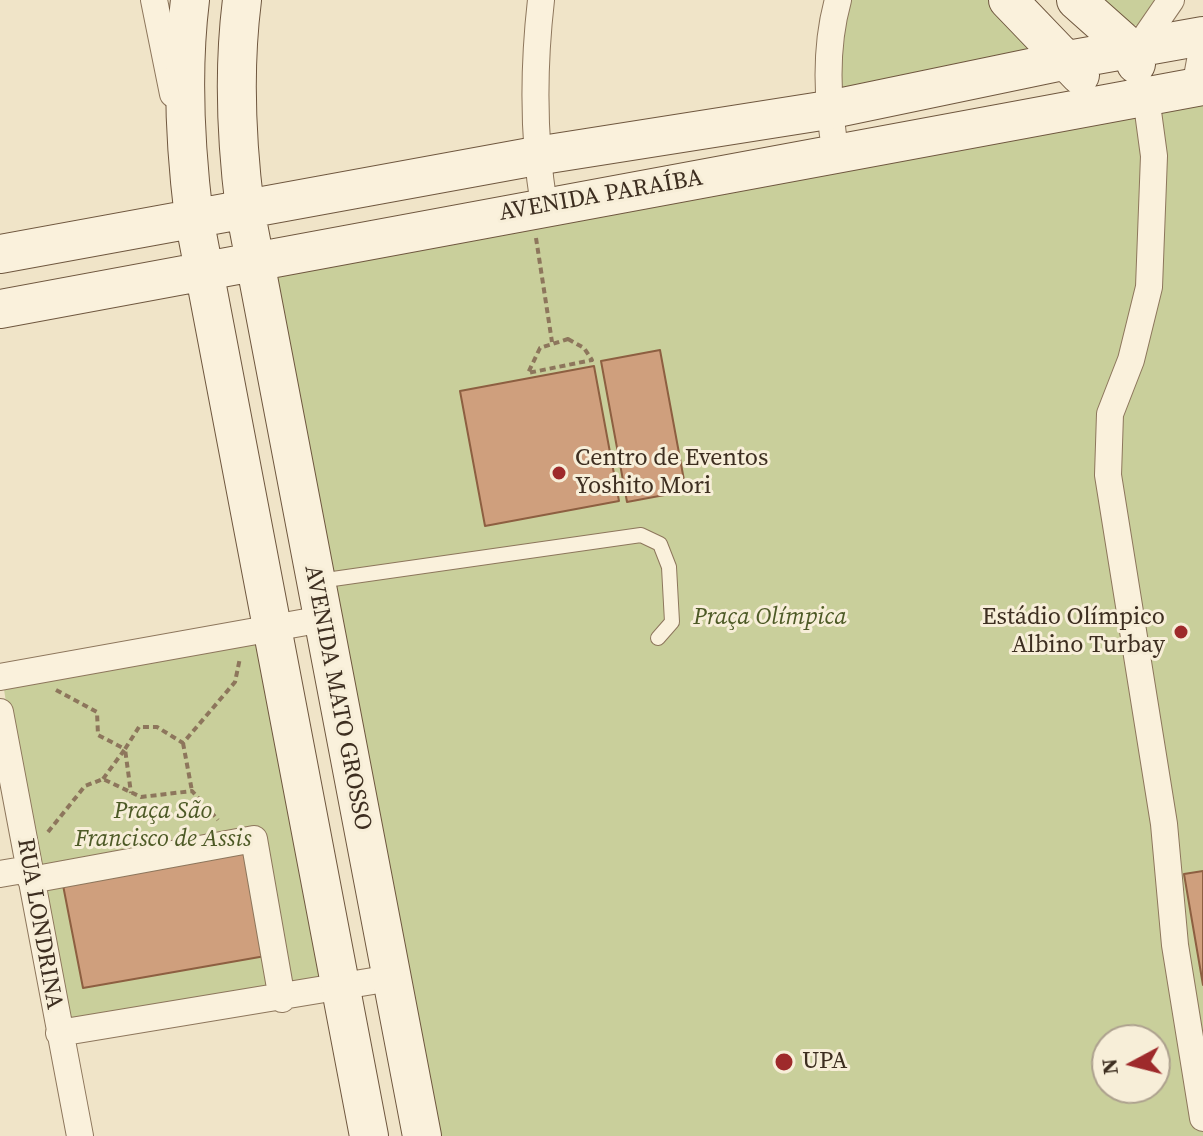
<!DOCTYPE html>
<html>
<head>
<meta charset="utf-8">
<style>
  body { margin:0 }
  #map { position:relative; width:1203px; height:1136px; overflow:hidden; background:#f0e4c8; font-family:"Source Serif 4",serif }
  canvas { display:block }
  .north { position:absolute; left:1091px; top:1024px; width:80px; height:80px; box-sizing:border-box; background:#f7eed8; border:2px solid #ada18e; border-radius:50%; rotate:263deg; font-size:22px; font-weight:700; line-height:32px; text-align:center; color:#3d2e20 }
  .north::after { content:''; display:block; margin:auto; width:28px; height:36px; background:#9e2a2b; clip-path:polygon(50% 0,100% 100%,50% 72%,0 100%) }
</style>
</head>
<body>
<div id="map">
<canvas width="1203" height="1136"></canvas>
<div class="north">N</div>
</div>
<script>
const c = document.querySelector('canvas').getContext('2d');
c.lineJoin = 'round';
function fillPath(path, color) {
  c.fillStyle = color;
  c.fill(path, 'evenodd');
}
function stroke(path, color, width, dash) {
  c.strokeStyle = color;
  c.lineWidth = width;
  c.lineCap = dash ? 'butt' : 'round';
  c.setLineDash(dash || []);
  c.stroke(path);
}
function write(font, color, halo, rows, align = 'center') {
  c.font = font + ' "Source Serif 4",serif';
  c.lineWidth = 6;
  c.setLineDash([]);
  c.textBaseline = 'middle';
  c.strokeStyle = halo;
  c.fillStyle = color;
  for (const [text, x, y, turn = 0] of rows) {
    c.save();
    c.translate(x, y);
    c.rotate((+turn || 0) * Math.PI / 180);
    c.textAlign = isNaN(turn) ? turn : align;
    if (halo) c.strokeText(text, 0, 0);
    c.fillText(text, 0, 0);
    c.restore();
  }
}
fillPath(new Path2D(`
  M845,0H993L1047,53L834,98Z
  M1086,0H1158L1138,26L1104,19Z
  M1203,91V1136H430L264,273ZM1107,1040H1155V1088H1107Z
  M267,634L331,982L65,1027L28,855L4,689Z`), '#c9cf9b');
const building = new Path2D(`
  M660,350L686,491L627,502L601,361Z
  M594,366L619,501L485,526L460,391Z
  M252,841L271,955L83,988L62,880Z
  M1203,871V985L1184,874Z`);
fillPath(building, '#cf9f7d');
stroke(building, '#8d5f41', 2);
const lane = new Path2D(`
  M319,581L641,535L660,544L669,567L672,622L658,638`);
const street = new Path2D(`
  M154,0L173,94
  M541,0C533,70 533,137 544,206
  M1138,48L1171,0
  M1195,88L1203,44
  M1146,97L1154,156L1149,287L1131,360L1110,414L1108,475L1164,824L1175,945L1203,1118
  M836,154C827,103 824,50 838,0
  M0,677L323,619
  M0,712L80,1136
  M0,874L29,869
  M31,880L254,839L282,999
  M59,1033L391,978`);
const secondary = new Path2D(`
  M190,0C181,73 185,145 194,218L369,1136
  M242,0C233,71 236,138 245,209L422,1136
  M1008,0L1080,75
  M1076,0L1131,49L1136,64
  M0,254L536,156L828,110L1068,60L1203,36
  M0,309L1203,86`);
stroke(lane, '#8d765c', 16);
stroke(street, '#8d765c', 28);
stroke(secondary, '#6f573f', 40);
stroke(new Path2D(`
  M536,238L552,342
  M568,339L584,348L592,360L528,373L540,348Z
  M56,690L97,712L98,735L125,749L139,727H157L183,743L235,682L240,658
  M183,743L192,791
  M103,779L125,749L131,793
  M48,832L85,786L103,779L141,797L192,791L218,820`), '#8d765c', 4, [6, 4]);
stroke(lane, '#faf1dc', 14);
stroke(street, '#faf1dc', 26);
stroke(secondary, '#faf1dc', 38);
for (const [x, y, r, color] of [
  [559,473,8,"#9e2a2b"],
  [1181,632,8,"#9e2a2b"],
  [784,1062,10,"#9e2a2b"]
]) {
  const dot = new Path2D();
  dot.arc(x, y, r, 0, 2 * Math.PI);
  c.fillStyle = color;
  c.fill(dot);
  stroke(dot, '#f7eed8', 3);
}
write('24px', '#3d2e20', '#f7eed8', [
  ["AVENIDA PARAÍBA",601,196,-10],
  ["AVENIDA MATO GROSSO",337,698,79],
  ["RUA LONDRINA",39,924,80]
]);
write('24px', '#3d2e20', '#f7eed8', [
  ["Centro de Eventos",575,459],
  ["Yoshito Mori",575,487],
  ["Estádio Olímpico",1165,618,"right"],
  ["Albino Turbay",1165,646,"right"],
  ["UPA",802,1062]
], 'left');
write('italic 24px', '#4d5a26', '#f7eed8', [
  ["Praça Olímpica",770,618],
  ["Praça São",163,812],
  ["Francisco de Assis",163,840]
]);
</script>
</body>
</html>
